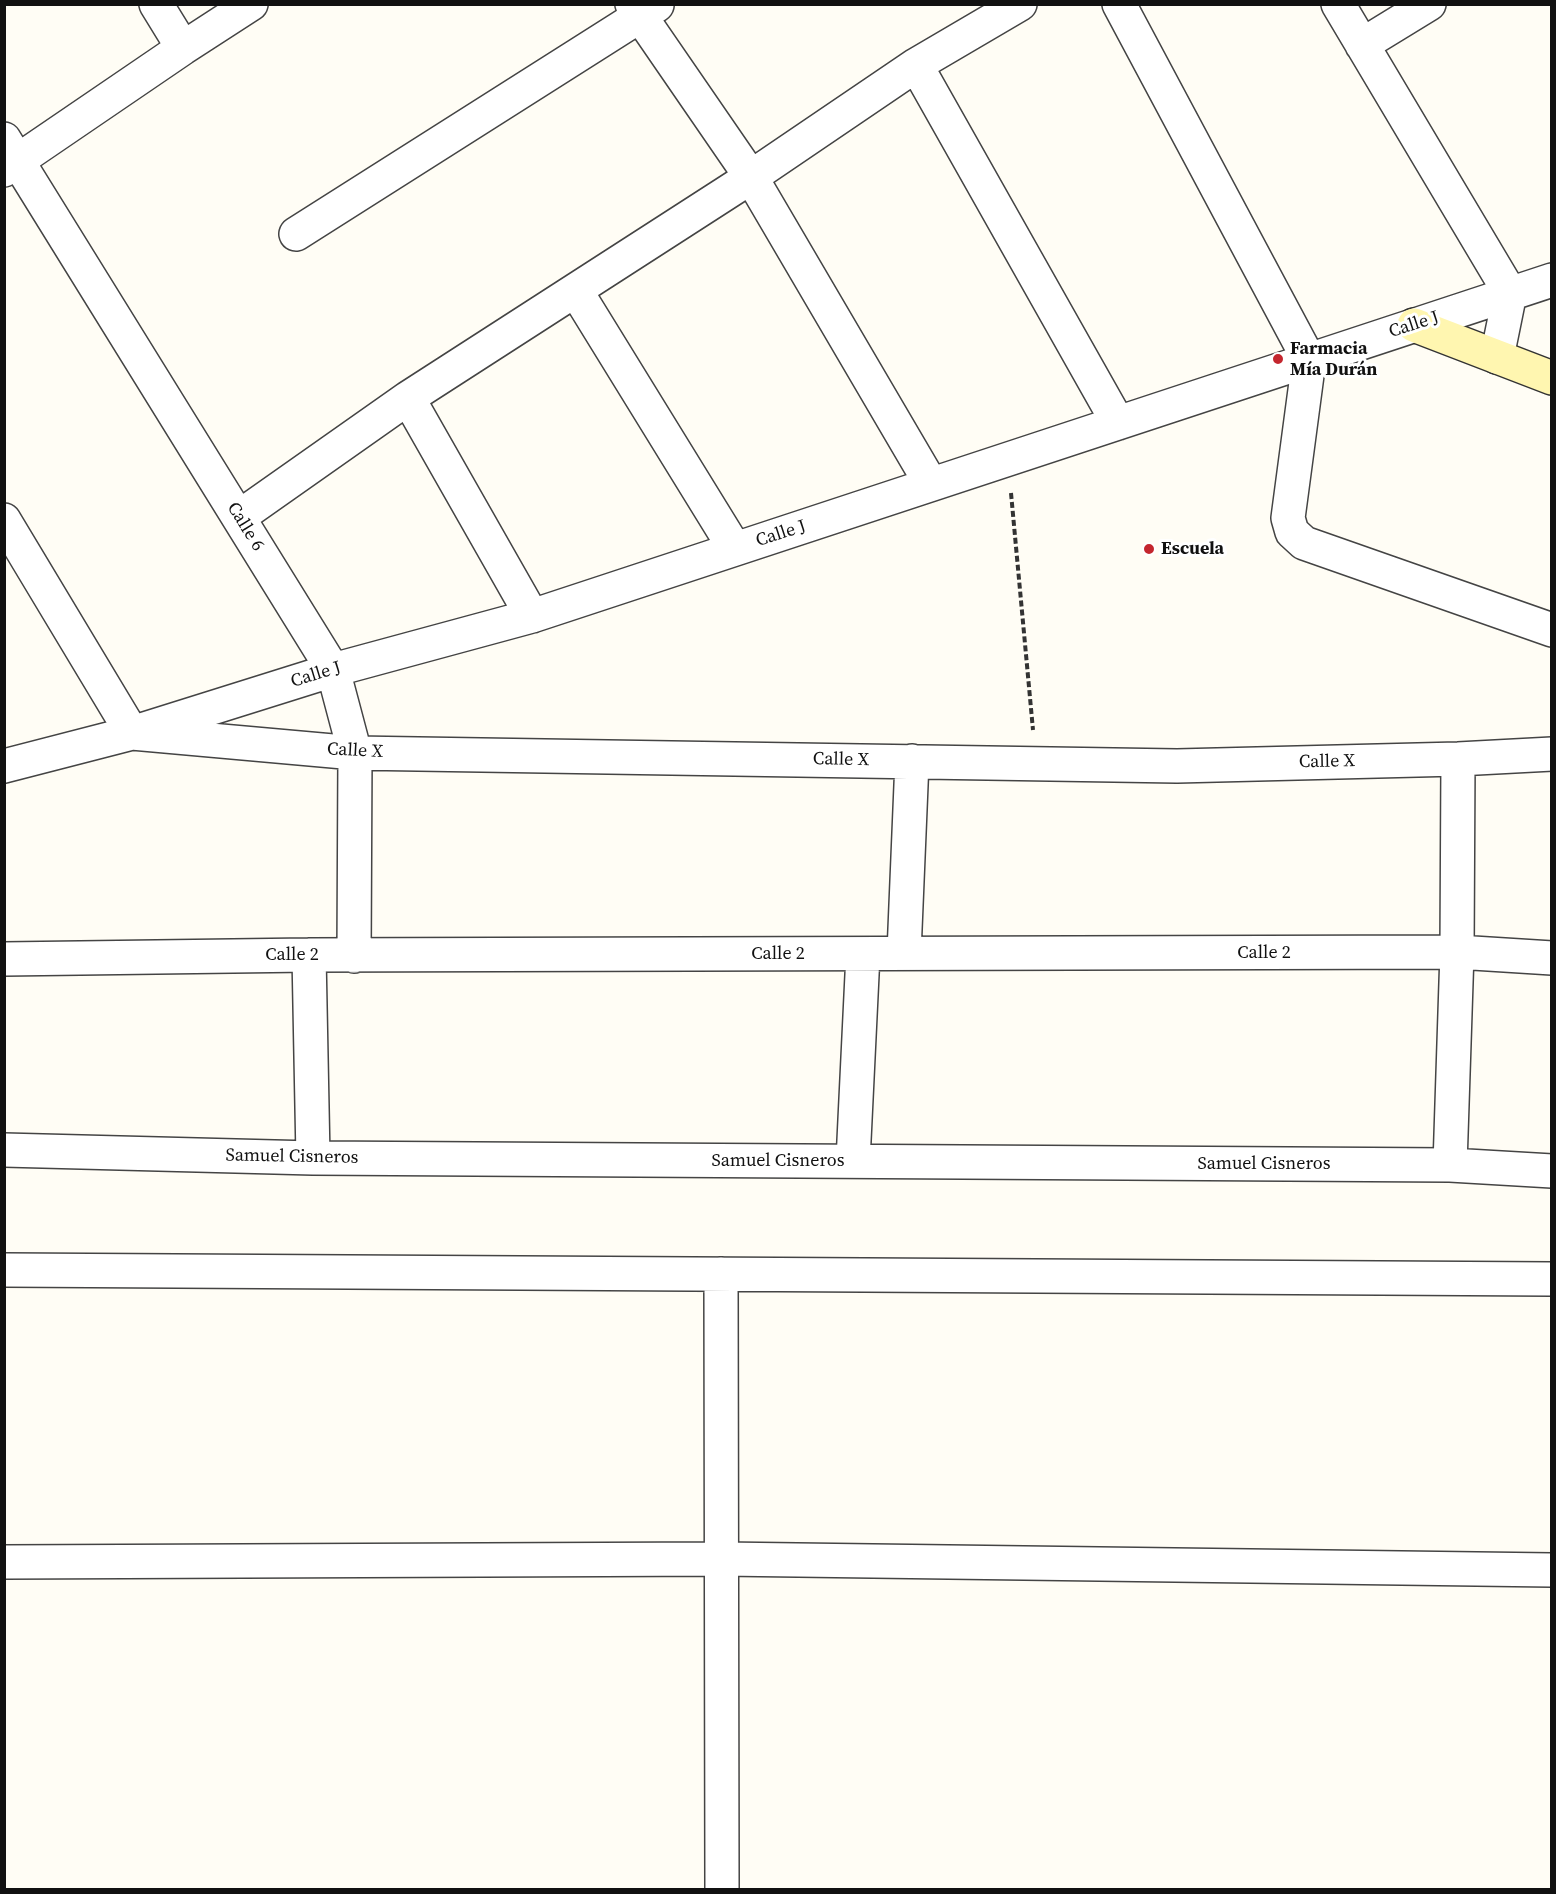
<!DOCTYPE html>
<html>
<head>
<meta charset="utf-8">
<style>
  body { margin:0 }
  #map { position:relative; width:1556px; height:1894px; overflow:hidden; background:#fffdf5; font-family:"Source Serif 4",serif }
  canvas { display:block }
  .frame { position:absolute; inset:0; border:6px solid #111; pointer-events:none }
</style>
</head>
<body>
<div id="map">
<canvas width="1556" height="1894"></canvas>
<div class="frame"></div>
</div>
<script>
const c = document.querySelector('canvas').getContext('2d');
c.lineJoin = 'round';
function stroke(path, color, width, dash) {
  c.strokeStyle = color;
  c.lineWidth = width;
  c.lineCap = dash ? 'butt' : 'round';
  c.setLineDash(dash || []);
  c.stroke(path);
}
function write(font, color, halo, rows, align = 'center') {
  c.font = font + ' "Source Serif 4",serif';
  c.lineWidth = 6;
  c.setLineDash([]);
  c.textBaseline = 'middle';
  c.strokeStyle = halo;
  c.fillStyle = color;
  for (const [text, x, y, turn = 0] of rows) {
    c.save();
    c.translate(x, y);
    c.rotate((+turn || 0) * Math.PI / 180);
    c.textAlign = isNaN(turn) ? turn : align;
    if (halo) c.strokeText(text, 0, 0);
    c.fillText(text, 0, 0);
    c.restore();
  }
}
const street = new Path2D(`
  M156,4L183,48
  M632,4L751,177L931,484
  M1119,4L1309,360L1288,518L1292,532L1304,543L1552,630
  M1338,4L1510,293L1497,357
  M1362,45L1429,4
  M916,65L1118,423
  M4,139L333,670L355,753L354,956
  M4,170L183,48L251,4
  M296,234L657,5
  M576,291L735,549
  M408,398L532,616
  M239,517L408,398L751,177L916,65L1020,4
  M4,520L132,733L355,753L1177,766L1458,759L1552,754
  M4,766L132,733L333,670L532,616L1552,280
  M904,953L912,761
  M309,955L313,1158
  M4,959L309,955L1457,952L1552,958
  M4,1150L313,1158L1450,1165L1552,1171
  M853,1161L863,954
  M1450,1165L1457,952L1458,759
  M4,1270L1552,1279
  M721,1274L722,1890
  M4,1562L722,1559L1552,1570`);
const secondary = new Path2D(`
  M1414,325L1552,378`);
stroke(street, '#444', 36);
stroke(secondary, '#333', 36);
stroke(new Path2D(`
  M1011,493L1033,730`), '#333', 4, [6, 3]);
stroke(street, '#fff', 33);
stroke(secondary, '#fff6b0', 33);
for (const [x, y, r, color] of [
  [1278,359,6,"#c4262e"],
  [1149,549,6,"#c4262e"]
]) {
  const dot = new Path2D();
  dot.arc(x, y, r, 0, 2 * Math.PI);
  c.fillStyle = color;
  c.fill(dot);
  stroke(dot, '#fff', 2);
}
write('18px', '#111', '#fff', [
  ["Calle J",1414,325,-18],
  ["Calle 6",245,527,58],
  ["Calle J",781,534,-18],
  ["Calle J",316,675,-17],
  ["Calle X",355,751,3],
  ["Calle X",841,760,1],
  ["Calle X",1327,762,-1],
  ["Calle 2",1264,953],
  ["Calle 2",778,954],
  ["Calle 2",292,955],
  ["Samuel Cisneros",292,1157,1],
  ["Samuel Cisneros",778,1161],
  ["Samuel Cisneros",1264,1164]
]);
write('bold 18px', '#111', '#fff', [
  ["Farmacia",1290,349],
  ["Mía Durán",1290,370],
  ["Escuela",1161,549]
], 'left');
</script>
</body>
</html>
